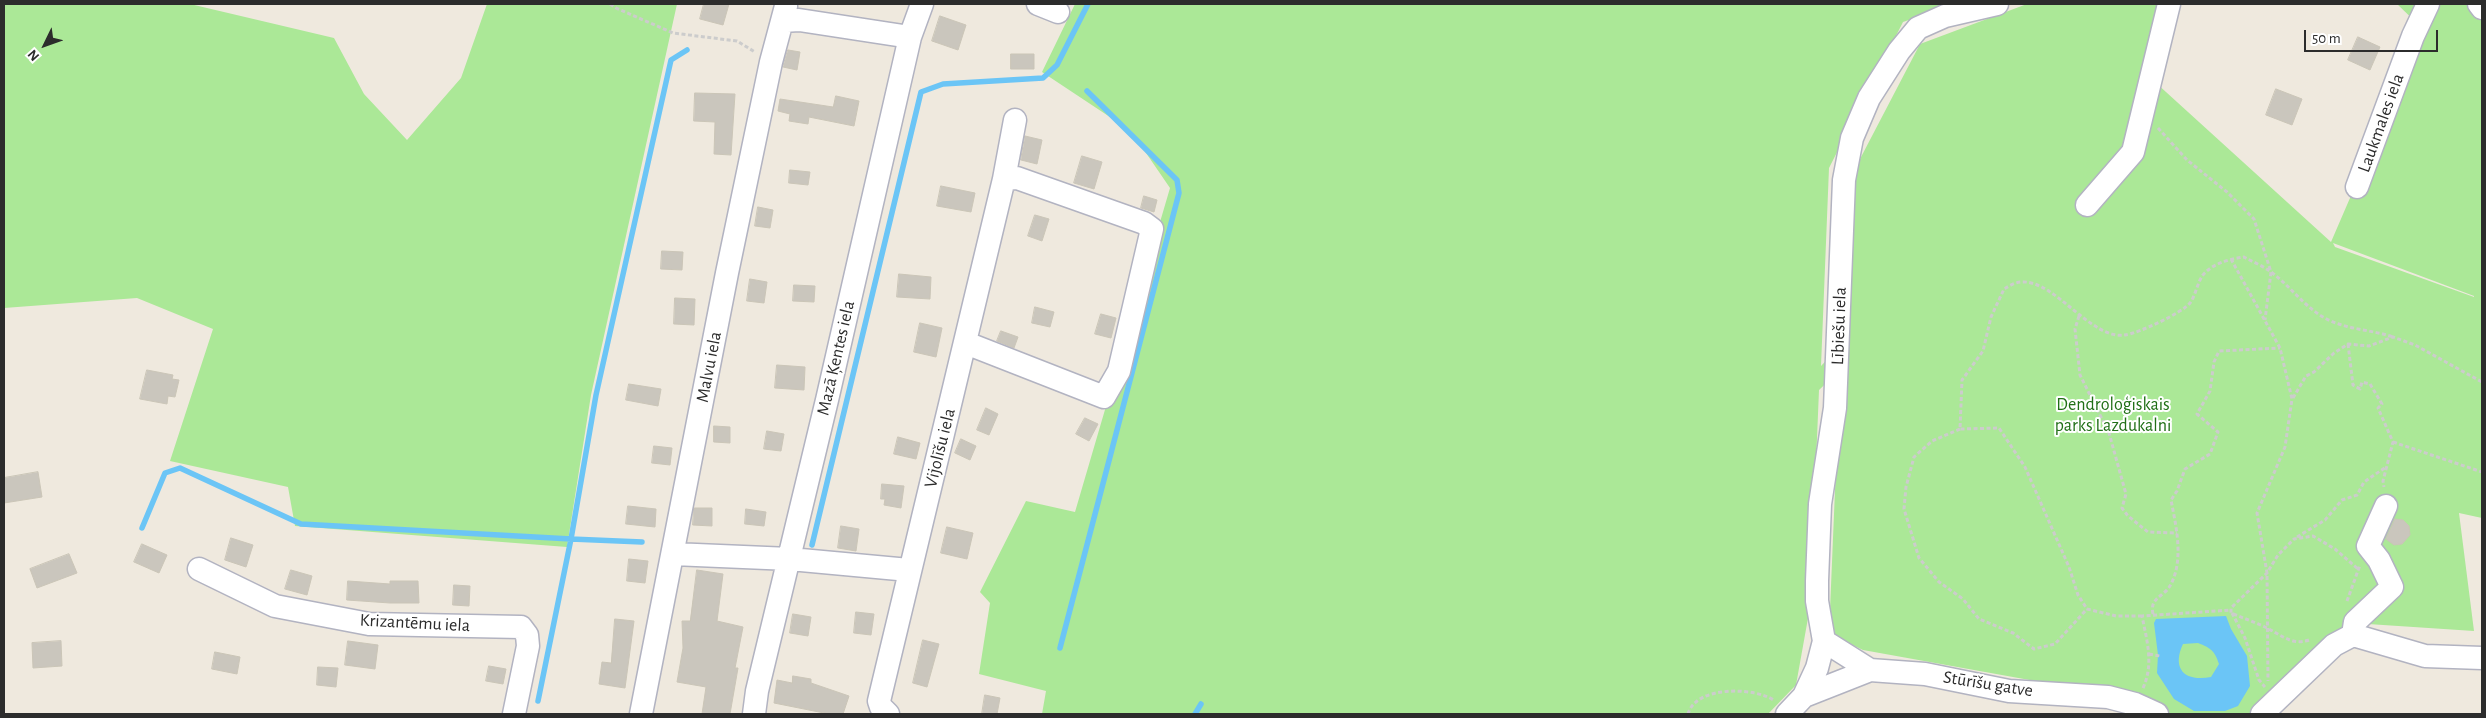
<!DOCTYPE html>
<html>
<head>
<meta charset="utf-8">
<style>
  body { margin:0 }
  #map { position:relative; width:2486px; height:718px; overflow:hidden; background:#efe9de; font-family:"Alegreya Sans",sans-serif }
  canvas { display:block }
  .frame { position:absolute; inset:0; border:5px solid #2c2c2c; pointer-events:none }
  .north { position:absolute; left:20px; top:20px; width:50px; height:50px; -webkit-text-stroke:4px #fff; paint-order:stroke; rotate:228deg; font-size:14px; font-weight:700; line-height:20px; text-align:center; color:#2c2c2c }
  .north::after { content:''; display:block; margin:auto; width:18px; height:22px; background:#2c2c2c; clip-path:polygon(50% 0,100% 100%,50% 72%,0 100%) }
  .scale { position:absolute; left:2304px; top:30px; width:134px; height:22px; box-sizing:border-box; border:2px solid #2c2c2c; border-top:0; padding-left:6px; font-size:15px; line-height:18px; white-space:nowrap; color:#2c2c2c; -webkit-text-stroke:4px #fff; paint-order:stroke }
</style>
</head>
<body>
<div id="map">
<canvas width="2486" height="718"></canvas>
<div class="frame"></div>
<div class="north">N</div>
<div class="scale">50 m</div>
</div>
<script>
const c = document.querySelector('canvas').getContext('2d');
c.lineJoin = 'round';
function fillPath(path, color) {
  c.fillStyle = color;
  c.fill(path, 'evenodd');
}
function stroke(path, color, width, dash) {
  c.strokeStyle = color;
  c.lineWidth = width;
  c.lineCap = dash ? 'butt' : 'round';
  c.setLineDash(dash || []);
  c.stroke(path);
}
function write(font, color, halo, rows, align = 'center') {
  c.font = font + ' "Alegreya Sans",sans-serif';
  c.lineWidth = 4;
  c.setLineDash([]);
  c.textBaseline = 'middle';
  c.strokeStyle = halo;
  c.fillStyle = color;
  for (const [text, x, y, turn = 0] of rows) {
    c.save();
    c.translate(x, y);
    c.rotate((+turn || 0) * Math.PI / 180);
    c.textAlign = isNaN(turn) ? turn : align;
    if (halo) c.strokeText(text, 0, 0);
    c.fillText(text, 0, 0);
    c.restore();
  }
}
fillPath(new Path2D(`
  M4,4H190L334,38L364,94L407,140L461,78L487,4H677L591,395L567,547L295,526L288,487L170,461L213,329L137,298L4,308Z
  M1075,4H1955L1903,22L1829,168L1821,366L1841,345L1848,182L1920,44L2027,4H2175L2155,82L2331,242L2423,29L2397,4H2482V518L2459,513L2474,631L2368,624L2272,714H2167L2124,697L1863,650L1829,634L1840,370L1819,390L1810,607L1796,685L1768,714H1042L1046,691L979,674L990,603L980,592L1026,501L1075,512L1170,188L1131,131L1042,72ZM2333,243L2474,296V297L2335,247Z`), '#abe897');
fillPath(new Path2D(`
  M2226,616L2231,629L2247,656L2250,686L2238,706L2225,711H2194L2174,699L2157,673L2158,655L2154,623L2156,619ZM2198,643C2211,648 2215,651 2219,664L2211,677C2186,682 2171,670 2183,644Z`), '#6bc5f6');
stroke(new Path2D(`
  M142,528L165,473L180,468L301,524L571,539L596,395L671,60L687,50
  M812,545L921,92L943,84L1043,78L1057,65L1088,4
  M1060,648L1179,193L1177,180L1087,91
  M538,701L571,539L642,542
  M1195,714L1201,704`), '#6bc5f6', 5.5);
const building = new Path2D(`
  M704,4H729L723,25L700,19Z
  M940,16L966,25L958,50L932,41Z
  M2358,37L2380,47L2370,70L2348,60Z
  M788,50L800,52L797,70L783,67Z
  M1011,54H1034V69H1011Z
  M2276,89L2302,99L2292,125L2266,115Z
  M695,93L735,94L731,155L714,154L715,122L694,121Z
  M836,96L859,101L854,126L809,117L808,124L789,121L790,114L778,111L780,99L833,107Z
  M1025,136L1042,140L1037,164L1021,160Z
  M1082,156L1102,162L1094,189L1074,183Z
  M790,170L810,172L808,185L789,183Z
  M941,186L975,193L971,212L937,206Z
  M1144,196L1157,200L1154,212L1141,208Z
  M758,207L773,210L770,228L755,226Z
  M1035,215L1049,219L1042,241L1028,236Z
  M662,251L683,252L682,270L661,269Z
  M899,274L931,277L930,299L897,297Z
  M750,279L767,282L764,303L747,301Z
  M794,285L815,286L814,302L793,301Z
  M675,298L695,299L694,325L674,324Z
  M1035,307L1054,312L1050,327L1032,323Z
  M1101,314L1116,318L1111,338L1095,334Z
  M920,323L942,328L936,357L914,352Z
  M1001,331L1018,337L1014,348L997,341Z
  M777,365L805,367L804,390L775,388Z
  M147,370L173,375L172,379L179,380L175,397L168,396L167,404L140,399Z
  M629,384L661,389L658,406L626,400Z
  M986,408L998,414L989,435L977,430Z
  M1085,418L1098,424L1089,441L1076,434Z
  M714,426L730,427V443L714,442Z
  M767,431L784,434L781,451L764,449Z
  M898,437L920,443L916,459L894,454Z
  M961,439L976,446L970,460L955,453Z
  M654,446L672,448L670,465L652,463Z
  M38,472L42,497L4,503V478Z
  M882,484L904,486L901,508L884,505L885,499H881Z
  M628,506L656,509L655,527L626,524Z
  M694,508H712V526L693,525Z
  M746,509L766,512L764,526L745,524Z
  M2395,519L2403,520L2409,526L2410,535L2402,544L2394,545L2386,539Z
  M841,526L859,529L856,551L838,548Z
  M947,527L973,533L967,559L941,553Z
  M231,538L253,545L246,567L225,560Z
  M142,544L167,555L159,573L134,562Z
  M69,554L77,573L37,588L30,569Z
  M629,559L648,561L645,583L627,581Z
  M291,570L312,576L307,595L285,589Z
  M697,570L723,574L717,621L743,627L735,668H738L730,714H702L706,687L677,682L683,648L682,621H690Z
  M348,581L390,584V581H418L419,603H390L347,600Z
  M454,585L470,586L469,606L453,605Z
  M856,612L874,614L871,635L854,633Z
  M793,614L811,617L808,636L790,633Z
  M615,619L634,621L625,688L599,684L602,662L611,663Z
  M923,640L939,644L927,687L913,683Z
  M61,641L62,666L33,668L32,643Z
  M348,641L378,645L375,669L345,665Z
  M215,652L240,657L237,674L212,669Z
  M489,666L506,669L503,684L486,681Z
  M318,667L338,668L336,687L317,685Z
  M793,676L811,679V683L849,696L843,714H829L774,703L777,680L792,683Z
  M985,695L1000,698L997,714H982Z`);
fillPath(building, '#cac6bd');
stroke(building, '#cac5b7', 1);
const minor = new Path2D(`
  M1038,4L1058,12
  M2479,4L2482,8
  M783,21L799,20L910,37
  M1004,179L1015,120
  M2357,187L2413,36L2428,4
  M2087,205L2133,152L2169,4
  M673,554L790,559L909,570
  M199,569L275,606L369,624L521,627L527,635L528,646L514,714
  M2353,635L2355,622L2392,587L2379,560L2368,546L2386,506
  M1824,641L1870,670L1925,674L2009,691L2108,697L2135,704L2157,714
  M1804,696L1870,670
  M641,714L727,273L771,62L786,6
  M754,714L757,691L827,400L910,37L922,4
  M888,714L881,707L879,701L1004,179L1017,178L1144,223L1152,229L1119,371L1104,397L966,343
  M1787,714L1804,696L1817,668L1824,641L1817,601V581L1820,504L1835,408L1844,180L1852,138L1869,98L1899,51L1918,28L1945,16L1997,4
  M2262,714L2334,645L2353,635L2425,656L2482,658`);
stroke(minor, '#b2b3c1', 25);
stroke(new Path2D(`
  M610,4L616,8L673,33L737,41L755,52
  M2158,128L2187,160L2227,192L2254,219L2271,272L2265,320
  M2231,259L2280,348L2292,399L2285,447L2257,513L2267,573L2268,681
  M2079,316L2075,329L2080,375L2109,433L2126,494L2122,508L2128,516L2148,532L2177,533
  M2348,344L2353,385L2360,389L2362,382L2370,384L2382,404L2378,408L2393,442L2383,481L2384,487
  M2293,398L2306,376L2314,372L2334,353L2348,344L2369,346L2393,337L2415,345L2482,382
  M1960,429L1932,441L1914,457L1906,487L1904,509L1919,558L1939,582L1963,599L1979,619L2013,633L2034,649L2055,644L2087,609
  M2393,442L2482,472
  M2297,537L2325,520L2342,500L2357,495L2364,482L2386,467
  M2347,601L2360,565
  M2232,613L2245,638L2259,680L2265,687
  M2153,614C2149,597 2165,597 2171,584C2184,559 2176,526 2171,500L2177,491L2185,469L2210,454L2218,432L2197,414L2210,391L2214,362L2219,351L2280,348
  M2142,616H2116L2087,609L2078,595L2069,567L2025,467L1999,428L1960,429L1962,380L1983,351L1991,317L2004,289C2009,286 2015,282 2022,282C2055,280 2091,340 2125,335C2139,333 2182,313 2190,303C2196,295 2197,283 2203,275C2213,263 2230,259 2244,257C2253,262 2263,266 2271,272C2290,286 2303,305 2323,317C2345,330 2370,329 2393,337
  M2309,640C2291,646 2280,634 2265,627C2254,622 2243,618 2231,613V608L2267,573L2278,555L2294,539L2313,536L2335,549L2358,569
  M2149,654L2160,656
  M2143,688C2154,664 2147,641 2142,616L2231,610
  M1688,714C1696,685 1756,687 1775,701`), '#ccc', 3, [4, 2.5]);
stroke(minor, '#fff', 22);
write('18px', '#2c2c2c', '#fff', [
  ["Laukmales iela",2381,123,-70],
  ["Lībiešu iela",1839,326,-88],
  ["Mazā Ķentes iela",836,358,-77],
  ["Malvu iela",709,367,-79],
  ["Vijolīšu iela",940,448,-76],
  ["Krizantēmu iela",415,623,3],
  ["Stūrīšu gatve",1988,684,9]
]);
write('18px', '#206f16', '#fff', [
  ["Dendroloģiskais",2113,405],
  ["parks Lazdukalni",2113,426]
]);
</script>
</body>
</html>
